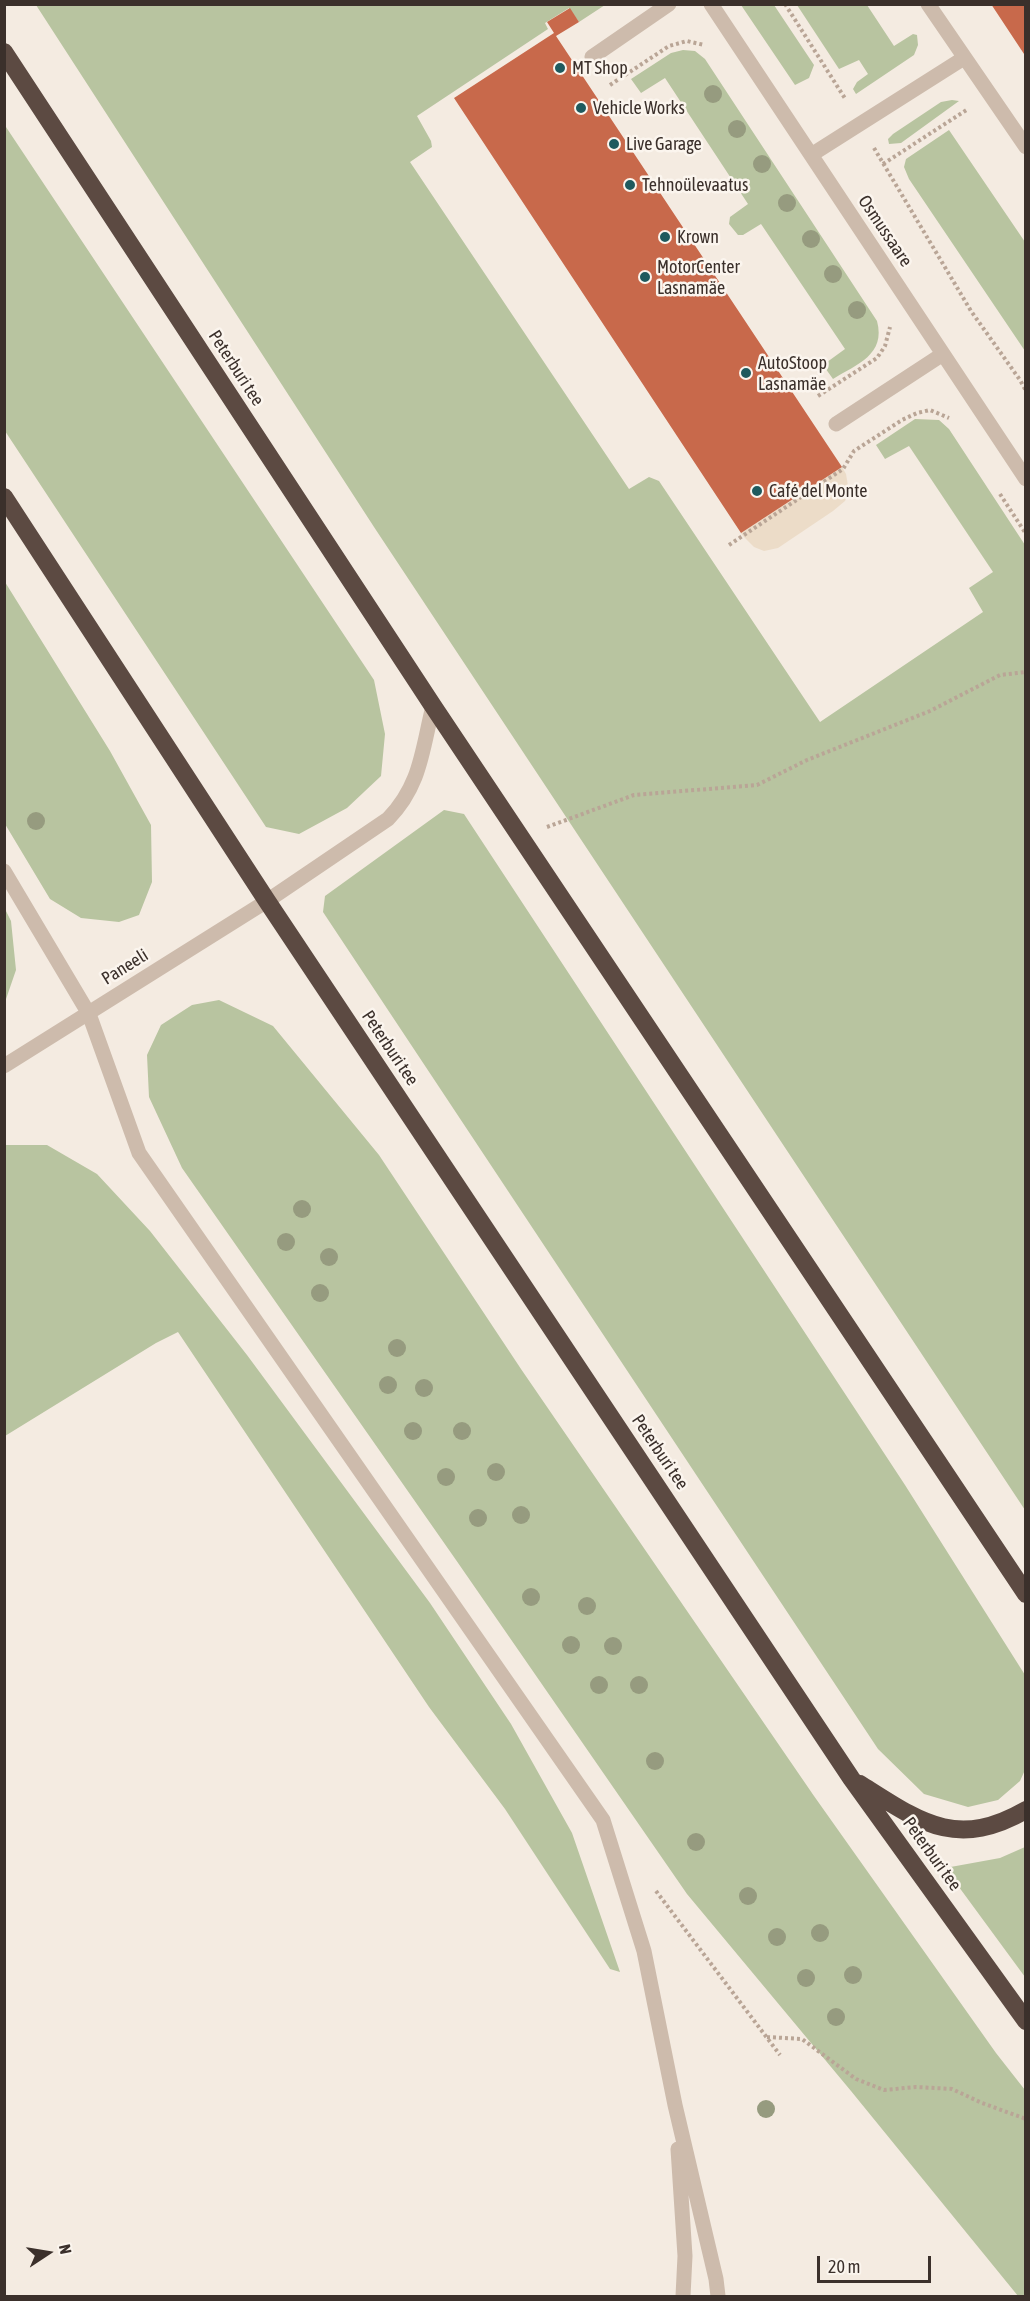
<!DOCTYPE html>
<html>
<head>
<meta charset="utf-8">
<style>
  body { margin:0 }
  #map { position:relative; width:1030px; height:2301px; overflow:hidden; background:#f4ebe1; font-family:"Asap Condensed",sans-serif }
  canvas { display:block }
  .frame { position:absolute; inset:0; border:6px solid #3b302b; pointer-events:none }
  .north { position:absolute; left:18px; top:2223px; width:60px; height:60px; -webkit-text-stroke:4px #fbf5ee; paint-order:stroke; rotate:78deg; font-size:16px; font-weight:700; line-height:24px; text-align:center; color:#3b302b }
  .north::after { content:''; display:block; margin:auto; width:21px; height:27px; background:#3b302b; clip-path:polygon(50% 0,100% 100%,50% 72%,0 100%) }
  .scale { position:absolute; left:817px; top:2256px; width:114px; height:27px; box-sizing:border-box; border:3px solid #3b302b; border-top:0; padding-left:8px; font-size:18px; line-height:21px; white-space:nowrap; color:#3b302b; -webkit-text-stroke:4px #fbf5ee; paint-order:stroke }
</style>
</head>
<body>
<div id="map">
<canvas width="1030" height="2301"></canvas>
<div class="frame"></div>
<div class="north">N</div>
<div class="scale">20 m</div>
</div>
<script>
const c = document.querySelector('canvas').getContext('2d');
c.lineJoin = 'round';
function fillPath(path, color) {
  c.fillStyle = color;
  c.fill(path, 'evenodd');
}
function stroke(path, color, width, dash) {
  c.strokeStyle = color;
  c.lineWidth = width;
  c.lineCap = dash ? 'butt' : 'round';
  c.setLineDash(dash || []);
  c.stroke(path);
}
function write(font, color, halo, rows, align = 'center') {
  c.font = font + ' "Asap Condensed",sans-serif';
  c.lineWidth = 5;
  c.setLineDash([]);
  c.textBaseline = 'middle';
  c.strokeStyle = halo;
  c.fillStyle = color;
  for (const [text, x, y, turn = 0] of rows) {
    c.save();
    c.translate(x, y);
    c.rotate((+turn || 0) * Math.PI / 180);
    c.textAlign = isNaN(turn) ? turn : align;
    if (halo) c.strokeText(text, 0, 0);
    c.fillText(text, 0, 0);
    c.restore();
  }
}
fillPath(new Path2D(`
  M36,5H605L579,22L569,8L545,23L548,29L417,116L431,141L432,147L410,162L629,489L649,477L659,481L820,722L983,612L969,588L993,572L909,446L885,459L876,445L915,419L939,420L949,429L1025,545V1510L374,527Z
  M741,5H774L814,65L809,78L795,85Z
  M797,5H867L894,46L913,34L917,35L918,45L914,55L856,94L853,89L857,82L868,74L859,60L839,69Z
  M683,50L695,51L705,59L877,321C886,355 857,364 833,379L823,365L845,349L761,224L743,235H738L729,224L730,217L748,204L665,78L641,93L631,79L671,53Z
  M952,100L959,101L901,143L889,144L888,139L893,134L941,102Z
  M4,124L374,680L385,734L381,776L347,808L299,834L266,827L5,431Z
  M949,130L1025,242V351L909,179L904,167L906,159Z
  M5,582L110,751L151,825L152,882L139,915L119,922L81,918L50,899L5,824Z
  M444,810L464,814L905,1485L1025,1675V1770L1020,1781L998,1800L968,1807L924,1794L878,1749L323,912L325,896Z
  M5,909L11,921L16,970L5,1002Z
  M219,1000L273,1026L379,1155L521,1369L814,1796L996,2053L1025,2090V2296H1018L851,2091L687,1894L456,1560L182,1168L149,1097L147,1055L161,1025L192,1005Z
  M5,1145H47L97,1174L150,1231L247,1355L430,1603L511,1724L572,1833L620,1972L610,1969L505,1809L429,1707L178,1332L156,1343L5,1436Z
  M1025,1847V1977L945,1868L1000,1858Z`), '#b8c4a0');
fillPath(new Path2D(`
  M842,467L846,474L849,492L845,501L833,511L778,548L764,551L754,547L743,536L741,533Z`), '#ecdcc8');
fillPath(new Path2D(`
  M991,4H1026V57Z
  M570,8L579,22L556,36L842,467L741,533L454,98L554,33L547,22Z`), '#c8694b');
stroke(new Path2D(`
  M785,4L846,100
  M610,85L669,46L687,41L704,45
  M874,148L971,311L1020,380L1026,391
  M883,164L968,109
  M818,396L877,358L885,346L890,327
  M1000,494L1026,534
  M729,545L843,469L854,451L902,420L917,413L930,410L949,418
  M547,827L634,795L757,785L807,760L930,711L1000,675L1026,672
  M656,1891L780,2055
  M767,2037L802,2039L856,2079L884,2090L916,2087L952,2089L982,2103L1026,2119`), '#b9a596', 4, [3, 3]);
stroke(new Path2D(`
  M711,4L1026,479
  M928,4L1026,147
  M592,57L669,4
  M811,155L964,58
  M836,424L943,354
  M4,871L89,1014L139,1153L603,1820L644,1951L675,2105L716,2279L718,2296
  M4,1066L267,901L388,819C421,785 422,750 433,706
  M678,2149L685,2256L683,2296`), '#cdbbac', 15);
stroke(new Path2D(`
  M4,52L433,706L1026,1594
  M4,497L267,901L851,1778L1026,2021
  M860,1784C920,1822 956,1850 1026,1810`), '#5c4a42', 18);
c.fillStyle = '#969b7f';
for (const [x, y] of [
  [713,94],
  [737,129],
  [762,164],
  [787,203],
  [811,239],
  [833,274],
  [857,310],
  [36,821],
  [302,1209],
  [286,1242],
  [329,1257],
  [320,1293],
  [397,1348],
  [388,1385],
  [424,1388],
  [413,1431],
  [462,1431],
  [496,1472],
  [446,1477],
  [521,1515],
  [478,1518],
  [531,1597],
  [587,1606],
  [571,1645],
  [613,1646],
  [599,1685],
  [639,1685],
  [655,1761],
  [696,1842],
  [748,1896],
  [820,1933],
  [777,1937],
  [853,1975],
  [806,1978],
  [836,2017],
  [766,2109]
]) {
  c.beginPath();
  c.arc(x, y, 9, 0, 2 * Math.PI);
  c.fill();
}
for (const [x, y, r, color] of [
  [560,68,6,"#1f5a5e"],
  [581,108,6,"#1f5a5e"],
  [614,144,6,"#1f5a5e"],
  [630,185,6,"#1f5a5e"],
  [665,237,6,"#1f5a5e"],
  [645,277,6,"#1f5a5e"],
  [746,373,6,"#1f5a5e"],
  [757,491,6,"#1f5a5e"]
]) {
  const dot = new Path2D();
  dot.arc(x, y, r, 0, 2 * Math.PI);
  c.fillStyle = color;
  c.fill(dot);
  stroke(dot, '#fbf5ee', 2);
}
write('18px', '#3b302b', '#fbf5ee', [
  ["MT Shop",572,68],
  ["Vehicle Works",593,108],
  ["Live Garage",626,144],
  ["Tehnoülevaatus",642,185],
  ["Krown",677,237],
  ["MotorCenter",657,267],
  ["Lasnamäe",657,288],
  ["AutoStoop",758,363],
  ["Lasnamäe",758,384],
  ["Café del Monte",769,491]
], 'left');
write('18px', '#3b302b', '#fbf5ee', [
  ["Osmussaare",885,231,56],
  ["Peterburi tee",236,368,57],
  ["Paneeli",125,967,-32],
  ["Peterburi tee",390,1048,56],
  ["Peterburi tee",660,1452,56],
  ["Peterburi tee",932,1854,54]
]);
</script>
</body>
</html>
